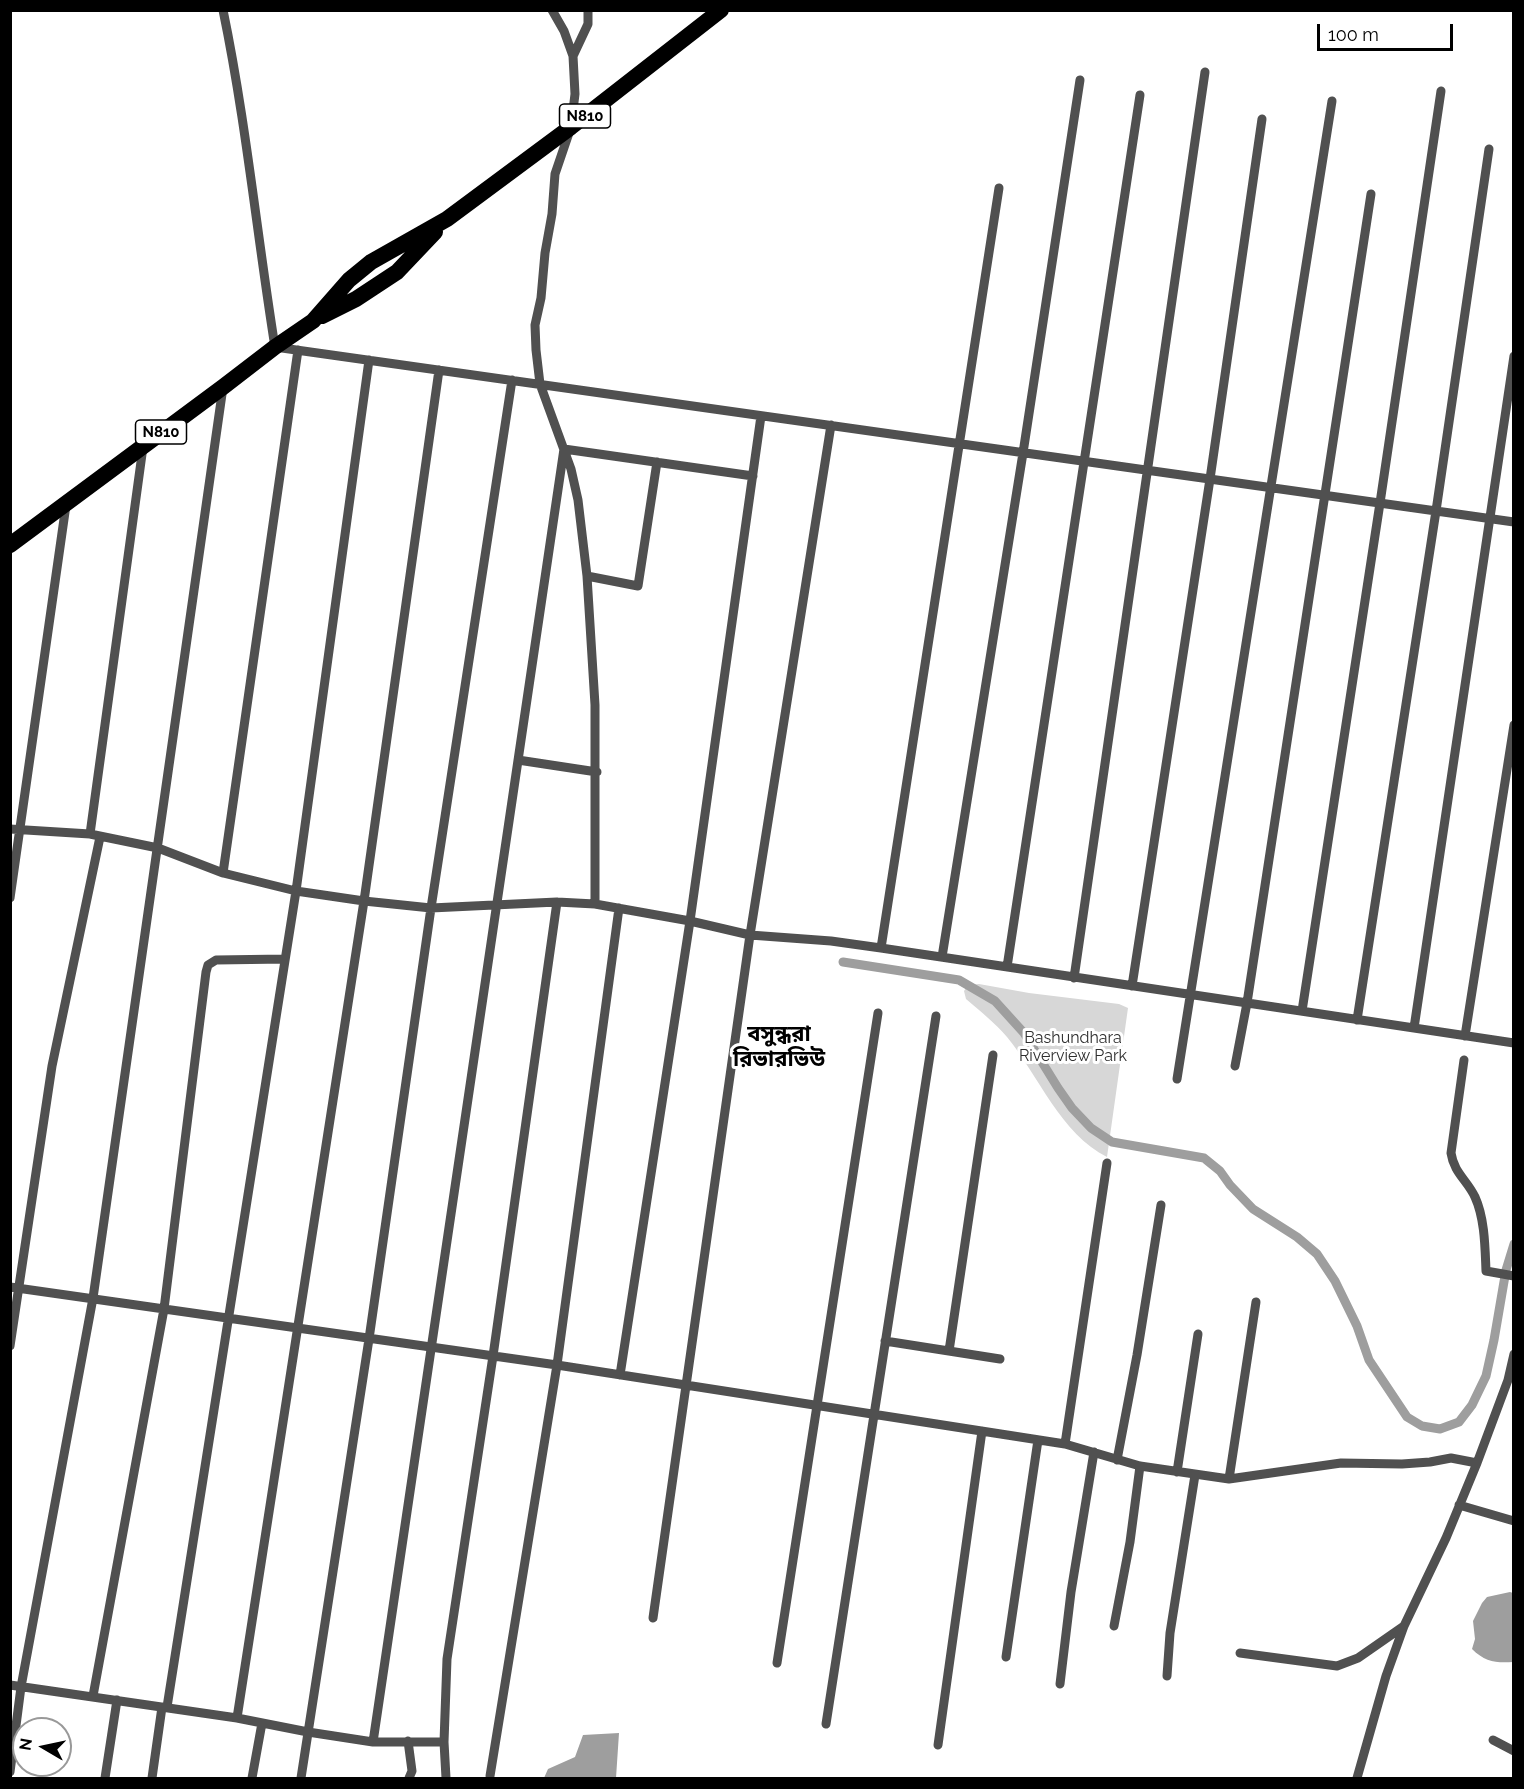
<!DOCTYPE html>
<html>
<head>
<meta charset="utf-8">
<style>
  body { margin:0 }
  #map { position:relative; width:1524px; height:1789px; overflow:hidden; background:#fff; font-family:Raleway,sans-serif }
  canvas { display:block }
  .frame { position:absolute; inset:0; border:12px solid #000; pointer-events:none }
  .north { position:absolute; left:12px; top:1717px; width:60px; height:60px; box-sizing:border-box; background:#fff; border:2px solid #999; border-radius:50%; rotate:279deg; font-size:16px; font-weight:700; line-height:24px; text-align:center; color:#000 }
  .north::after { content:''; display:block; margin:auto; width:21px; height:27px; background:#000; clip-path:polygon(50% 0,100% 100%,50% 72%,0 100%) }
  .scale { position:absolute; left:1317px; top:24px; width:136px; height:27px; box-sizing:border-box; border:3px solid #000; border-top:0; padding-left:8px; font-size:18px; line-height:21px; white-space:nowrap; color:#000; -webkit-text-stroke:4px #fff; paint-order:stroke }
</style>
</head>
<body>
<div id="map">
<canvas width="1524" height="1789"></canvas>
<div class="frame"></div>
<div class="north">N</div>
<div class="scale">100 m</div>
</div>
<script>
const c = document.querySelector('canvas').getContext('2d');
c.lineJoin = 'round';
function fillPath(path, color) {
  c.fillStyle = color;
  c.fill(path, 'evenodd');
}
function stroke(path, color, width, dash) {
  c.strokeStyle = color;
  c.lineWidth = width;
  c.lineCap = dash ? 'butt' : 'round';
  c.setLineDash(dash || []);
  c.stroke(path);
}
function write(font, color, halo, rows, align = 'center') {
  c.font = font + ' Raleway,"Noto Sans Bengali",sans-serif';
  c.lineWidth = 6;
  c.setLineDash([]);
  c.textBaseline = 'middle';
  c.strokeStyle = halo;
  c.fillStyle = color;
  for (const [text, x, y, turn = 0] of rows) {
    c.save();
    c.translate(x, y);
    c.rotate((+turn || 0) * Math.PI / 180);
    c.textAlign = isNaN(turn) ? turn : align;
    if (halo) c.strokeText(text, 0, 0);
    c.fillText(text, 0, 0);
    c.restore();
  }
}
fillPath(new Path2D(`
  M979,984L1029,993L1119,1004L1128,1008L1107,1157C1061,1134 1038,1075 1007,1037C995,1023 980,1011 966,999L964,991L968,985Z`), '#d7d7d7');
fillPath(new Path2D(`
  M1510,1592L1513,1593V1662C1496,1663 1485,1662 1472,1649L1475,1639L1473,1621L1482,1603L1487,1597Z
  M619,1733L616,1778H544L548,1769L575,1757L583,1735Z`), '#9e9e9e');
stroke(new Path2D(`
  M843,962L959,980L995,1001L1024,1033L1058,1088L1072,1108L1091,1128L1112,1142L1204,1158L1220,1171L1230,1185L1253,1209L1297,1237L1317,1254L1335,1281L1357,1326L1369,1360L1407,1417L1422,1426L1440,1429L1459,1422L1472,1405L1486,1376L1494,1340L1506,1270L1514,1244`), '#9e9e9e', 9);
stroke(new Path2D(`
  M223,10C246,121 257,235 275,347L1514,522
  M552,10L564,31L573,56
  M588,10V24L573,56L575,94L571,127L555,174L552,214L545,253L541,298L535,325L536,350L540,384L571,469L578,500L587,576L595,705V904
  M587,576L638,586L657,462
  M518,760L597,772
  M10,829L90,834L158,848L223,873L296,891L364,901L431,908L557,902L595,904L690,921L750,935L831,941L881,948L1514,1043
  M90,834L143,447
  M223,873L298,350
  M10,898L66,505
  M881,948L999,188
  M942,957L1023,453L1080,80
  M1007,967L1140,95
  M1074,978L1205,72
  M1132,986L1210,479L1262,119
  M1302,1011L1380,503L1441,91
  M1357,1020L1436,511L1489,149
  M1414,1028L1514,356
  M1465,1036L1514,725
  M1464,1060L1451,1153C1454,1173 1467,1180 1475,1197C1485,1219 1485,1248 1486,1271L1514,1276
  M1235,1066L1247,1003L1371,194
  M1177,1079L1332,101
  M10,1287L557,1365L1065,1444L1140,1466L1229,1479L1341,1463L1402,1464L1430,1462L1451,1458L1477,1463
  M885,1341L1000,1359
  M10,1346L52,1066L100,837
  M949,1351L993,1055
  M620,1375L690,921L761,416
  M1065,1444L1107,1163
  M1117,1460L1137,1355L1161,1205
  M1177,1472L1198,1334
  M1229,1479L1256,1302
  M1459,1505L1514,1521
  M653,1618L750,935L831,425
  M1114,1626L1130,1542L1140,1466
  M1240,1653L1337,1666L1358,1658L1404,1626
  M1006,1657L1038,1440
  M777,1663L878,1013
  M1167,1676L1170,1633L1195,1475
  M1060,1684L1071,1592L1094,1452
  M10,1685L237,1718L308,1732L373,1742H444
  M93,1696L164,1309L206,972L208,965L216,960L285,959
  M167,1707L296,891L369,360
  M237,1718L364,901L439,370
  M826,1724L936,1016
  M1493,1740L1514,1751
  M408,1741L412,1771L409,1778
  M373,1742L564,449L753,476
  M938,1745L982,1431
  M10,1772L21,1687L93,1298L223,387
  M490,1776L557,1365L619,908
  M105,1778L117,1700
  M152,1778L162,1707
  M252,1778L262,1723
  M301,1778L369,1339L431,908L512,380
  M446,1778L444,1742L447,1659L493,1356L557,902
  M1357,1778L1386,1676L1404,1626L1446,1538L1477,1463L1508,1380L1514,1354`), '#505050', 9);
stroke(new Path2D(`
  M322,316L356,299L397,272L435,232
  M10,545L223,387L275,347L313,321L349,280L371,262L447,219L571,127L721,10`), '#000', 16);
for (const [x, y, w] of [
  [585,116,51],
  [161,432,51]
]) {
  const box = new Path2D();
  box.roundRect(x - w / 2, y - 12, w, 24, 4.5);
  c.fillStyle = '#fff';
  c.fill(box);
  stroke(box, '#000', 1.5);
}
write('bold 15px', '#000', null, [
  ["N810",585,116],
  ["N810",161,432]
]);
write('16px', '#2e2e2e', '#fff', [
  ["Bashundhara",1073,1038],
  ["Riverview Park",1073,1056]
]);
write('bold 22px', '#000', '#fff', [
  ["বসুন্ধরা",779,1034],
  ["রিভারভিউ",779,1059]
]);
</script>
</body>
</html>
